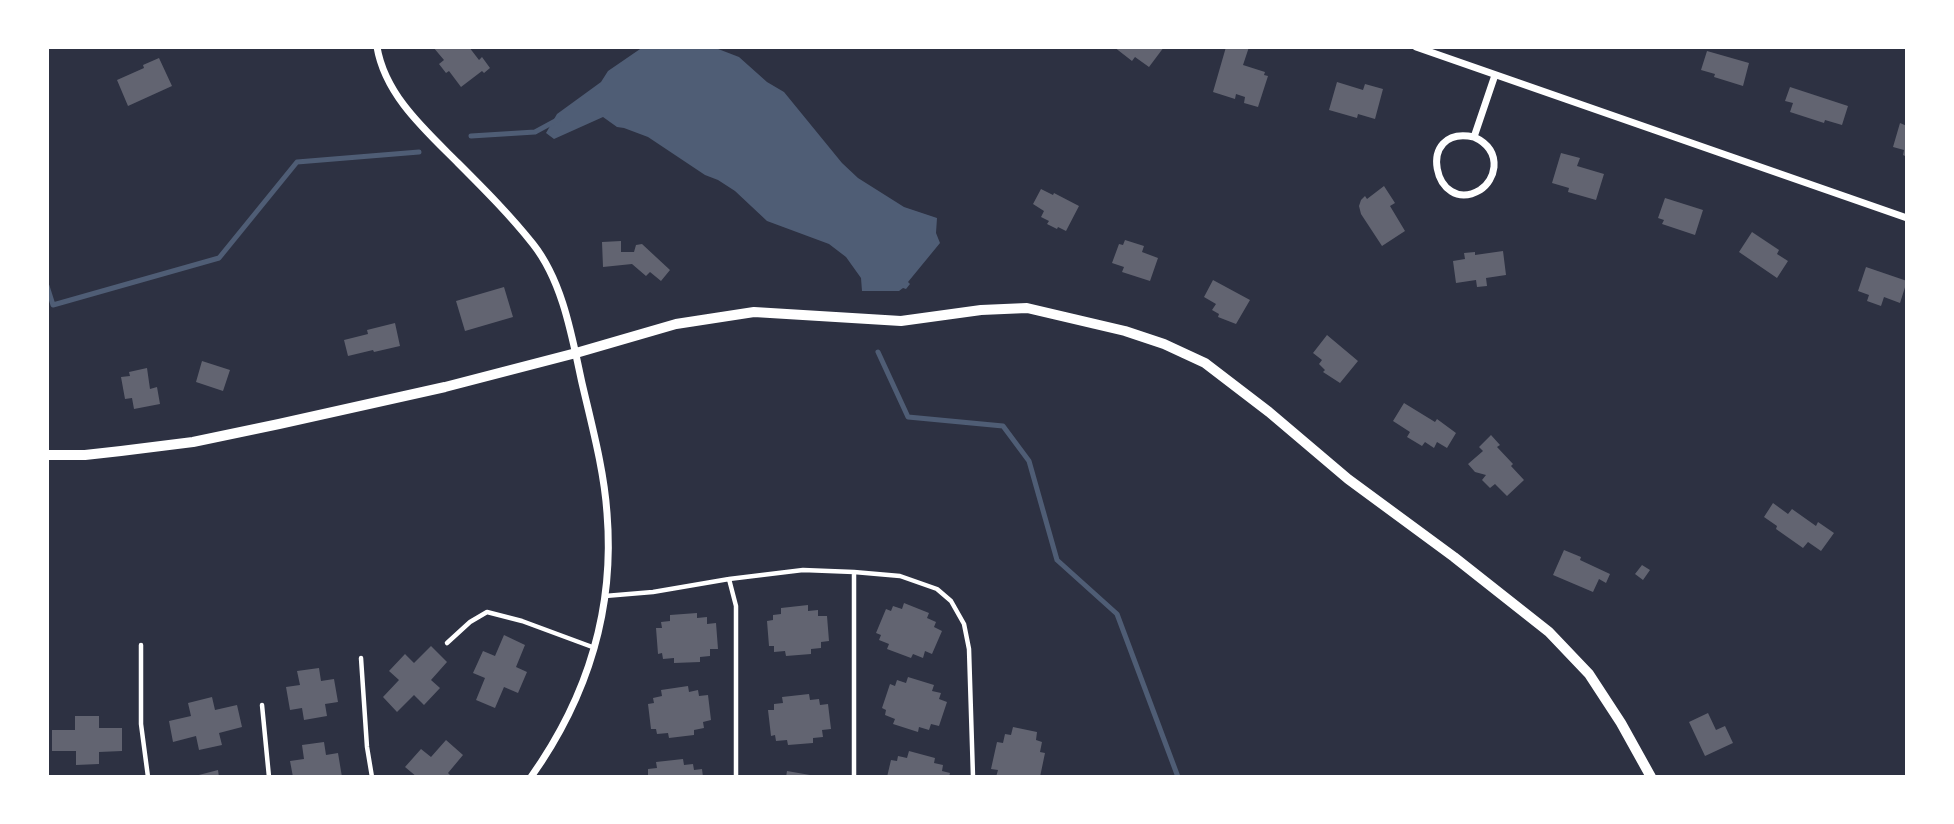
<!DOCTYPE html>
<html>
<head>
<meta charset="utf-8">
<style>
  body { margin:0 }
  #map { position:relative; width:1954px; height:824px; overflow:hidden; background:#2d3142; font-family:"IBM Plex Sans",sans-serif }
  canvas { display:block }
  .frame { position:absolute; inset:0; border:49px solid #fff; pointer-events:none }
</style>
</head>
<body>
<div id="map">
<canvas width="1954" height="824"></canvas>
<div class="frame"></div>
</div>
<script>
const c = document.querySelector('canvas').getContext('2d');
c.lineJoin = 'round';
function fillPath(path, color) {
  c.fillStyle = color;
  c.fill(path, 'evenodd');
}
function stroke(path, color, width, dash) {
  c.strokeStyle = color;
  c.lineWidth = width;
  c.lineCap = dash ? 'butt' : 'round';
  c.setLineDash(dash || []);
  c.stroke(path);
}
fillPath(new Path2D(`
  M643,47H713L739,57L767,82L784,92L842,163L858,178L904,207L937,218L936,233L940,243L908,282L910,284L906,289L903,288L899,291H862L861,278L846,257L829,244L767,221L735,191L718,180L705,175L648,137L624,128L617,127L603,117L554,139L546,133L557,114L601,82L608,71Z`), '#4f5d75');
stroke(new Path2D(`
  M471,136L535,132L559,119
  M47,286L53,305L219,258L297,162L419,152
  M878,352L908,417L1003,426L1029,461L1057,560L1117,614L1178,777`), '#4f5d75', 5);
fillPath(new Path2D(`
  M433,47H469L479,60L482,57L490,68L484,73L482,71L461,87L449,71L446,73L439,64L444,60Z
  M1114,47H1164L1149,67L1135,57L1132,61Z
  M1226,47H1249L1243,65L1265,72L1264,75L1268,76L1258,107L1244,103L1245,97L1236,94L1235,99L1213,92Z
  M1707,51L1749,63L1743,86L1714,77L1715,74L1701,70Z
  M159,58L172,86L128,106L117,80L144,68L143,65Z
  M1337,82L1363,90L1365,84L1383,89L1375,119L1358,114L1357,118L1329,110Z
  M1790,87L1848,106L1842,125L1825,120L1824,123L1790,112L1793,103L1785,101Z
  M1900,123L1907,126V157L1903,155L1904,150L1893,147Z
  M1561,153L1580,158L1577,166L1604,174L1596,200L1568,192L1569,188L1552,183Z
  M1384,186L1395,203L1390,206L1405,231L1382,246L1361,214L1359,206L1361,200L1365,196L1367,199Z
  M1041,189L1053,195L1054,193L1079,206L1066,231L1058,227L1057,229L1047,224L1049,221L1041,217L1044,211L1033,204Z
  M1665,198L1703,210L1695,235L1662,224L1664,220L1658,218Z
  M1752,232L1779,250L1777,254L1788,261L1777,278L1739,252Z
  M1125,240L1144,246L1142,252L1158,258L1150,281L1122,272L1124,267L1112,263L1119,244L1123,245Z
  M621,241V252H634L636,245L642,244L670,270L661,281L650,272L646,276L632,264L603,267L602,242Z
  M1503,251L1506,275L1486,278L1487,286L1477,287L1476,280L1456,283L1453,261L1465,259L1464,253L1475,252V255Z
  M1866,267L1907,281L1900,303L1884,297L1881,306L1867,301L1869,295L1858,291Z
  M1213,280L1250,300L1236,324L1218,317L1219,314L1212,310L1216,304L1204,297Z
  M504,287L513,317L465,331L456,301Z
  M395,323L400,346L374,352L373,350L348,356L344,340L368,334L367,330Z
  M1327,335L1358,361L1340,383L1323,372L1325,370L1319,364L1322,360L1313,353Z
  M202,361L230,370L223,391L196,382Z
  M147,368L150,389L157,387L160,404L134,409L132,398L125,399L121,377L130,376L129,372Z
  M1404,403L1435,422L1437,419L1456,433L1447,448L1437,442L1434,448L1425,442L1422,446L1407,437L1410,432L1393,421Z
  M1491,435L1500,445L1497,447L1513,464L1511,466L1524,480L1507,496L1495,484L1490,488L1482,480L1486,475L1475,472L1468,464L1483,451L1479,447Z
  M1773,503L1788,514L1792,509L1816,526L1818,522L1834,533L1821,551L1808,542L1803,548L1776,529L1777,526L1764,517Z
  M1564,550L1581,557L1580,560L1610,574L1606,583L1599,579L1593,592L1553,575Z
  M1642,565L1650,570L1643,580L1635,574Z
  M904,603L929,613L927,618L936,622L934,627L942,631L932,654L925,651L923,658L913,654L911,658L887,649L889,644L879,640L881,635L876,633L886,609L891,611L893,606L902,609Z
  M808,605V611L818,610V616H827L829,641L821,642V648L811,649V654L786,656L785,651L774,652V646H769L767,621L773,620V615L781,614V608Z
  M697,613V618L707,617V624L716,623L718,649H710V656L700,657V662L674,663V658L663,659L662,653L658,654L656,628H662L661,622L670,621V615Z
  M504,635L525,645L516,667L527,672L518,693L504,687L495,708L476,700L485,678L473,673L483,651L495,656Z
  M431,646L447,662L431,680L440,688L424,705L414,695L397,712L383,697L399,680L389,671L405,654L414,663Z
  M319,668L321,681L334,679L338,702L325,704L327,716L304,720L302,708L290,710L286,687L300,685L297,671Z
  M908,677L934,685L932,691L941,693L939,699L947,702L939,726L931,724L929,730L919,727L918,732L893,724L895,719L885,715L886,710L882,708L890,684L895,686L897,680L906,683Z
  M688,686L689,692L698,690L699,696L708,695L711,720L703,722L704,728L694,730V735L669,738L668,733L657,734L656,729H651L648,704L654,703L653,698L662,696L661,690Z
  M809,694L810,700L819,699L820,705L828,704L831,729L822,730L823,737L813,738V743L788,745L787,740L776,741L775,735L771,736L768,710H774V704L783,703L782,697Z
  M212,697L215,710L237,705L242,727L219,733L222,745L199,750L196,736L173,742L169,721L191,716L188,703Z
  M1708,713L1716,730L1725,726L1733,743L1705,756L1689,722Z
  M75,716H99V728H122V751L99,752V764L76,765V751H52V730H75Z
  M1013,727L1037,732L1036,740L1042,742L1040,752L1045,753L1040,777H996L998,770L991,769L997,742L1003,743L1005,734L1011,735Z
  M446,740L463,755L448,773L452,777H417L405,767L421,749L431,757Z
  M324,742L326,755L338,753L342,777H293L290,761L304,759L302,745Z
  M909,751L935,758L934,763L943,765L942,771L950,773L949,777H887L891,760L897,761L898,756L907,758Z
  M683,759L684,765L693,764L694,770L702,769L703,777H648V769L657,768L656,762Z
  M218,770L219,777H195V776Z
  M787,771L810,775V777H786Z`), '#626471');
stroke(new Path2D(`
  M605,596L653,592L729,579
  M447,643L470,622L487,612L522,621L595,648
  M141,645V724L148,777
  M361,658L367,747L372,777
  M262,705L269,777
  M736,777V606L729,579L803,570L854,572
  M854,777V572L900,576L937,589L951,601L964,624L969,649L973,777`), '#fff', 4.5);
stroke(new Path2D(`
  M377,47C385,95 425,130 458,163C484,189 510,215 533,244C563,282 572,337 582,383C592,426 604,470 607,513C615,611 587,698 531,777
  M1416,47L1907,218
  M1474,137C1487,143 1495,153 1494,167C1493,176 1488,185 1480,190C1434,217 1414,124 1474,137L1495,75`), '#fff', 7);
stroke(new Path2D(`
  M47,455H85L121,451L193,442L279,424L445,387L576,353L676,324L754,312L901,321L981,310L1027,308L1125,331L1164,344L1205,363L1269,412L1348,479L1454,557L1549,632L1589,674L1621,723L1651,777`), '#fff', 10);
</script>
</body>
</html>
